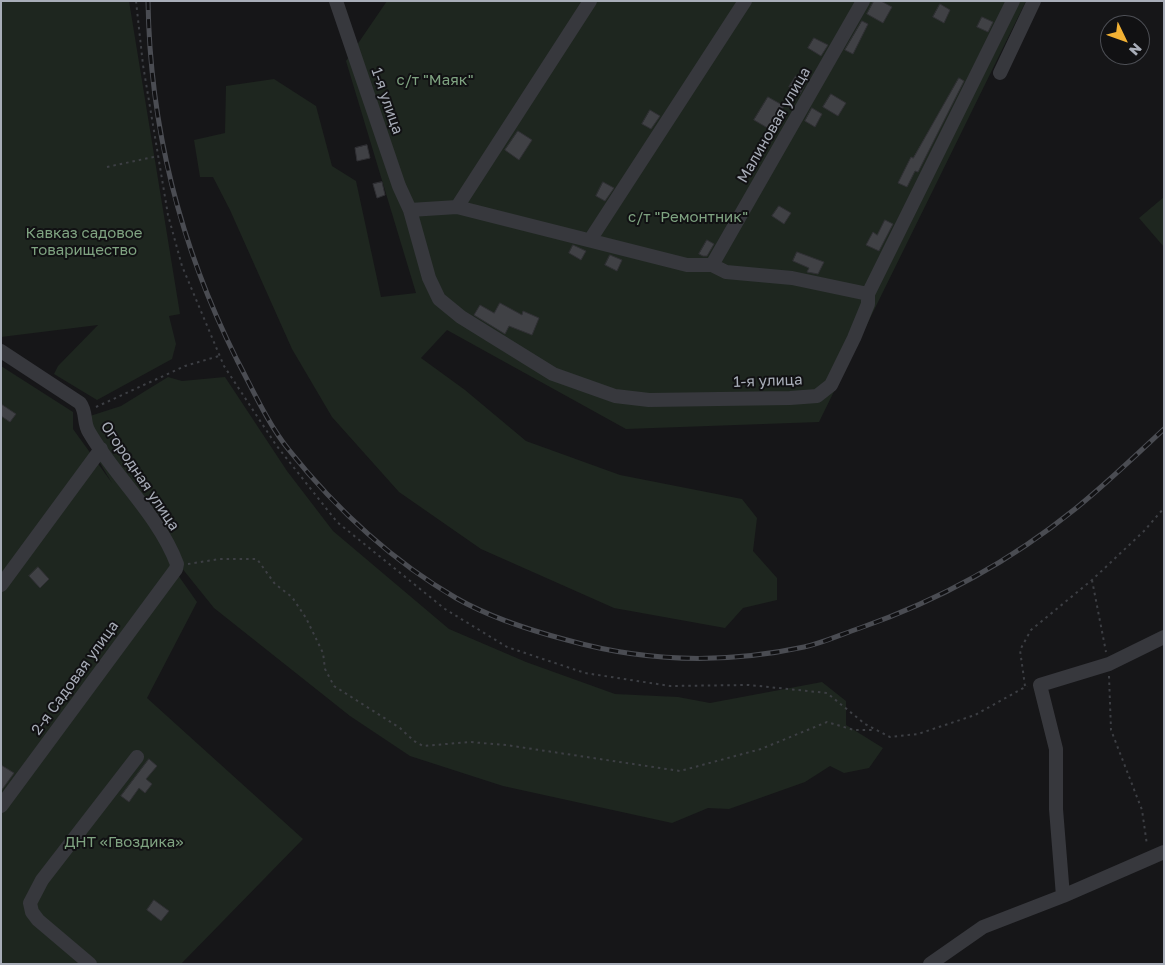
<!DOCTYPE html>
<html>
<head>
<meta charset="utf-8">
<style>
  body { margin:0 }
  #map { position:relative; width:1165px; height:965px; overflow:hidden; background:#161618; font-family:"Golos Text",sans-serif }
  canvas { display:block }
  .frame { position:absolute; inset:0; border:2px solid #a8adb8; pointer-events:none }
  .north { position:absolute; left:1100px; top:15px; width:50px; height:50px; box-sizing:border-box; background:#111113; border:1px solid #4d4f55; border-radius:50%; rotate:132deg; font-size:14px; font-weight:700; line-height:20px; text-align:center; color:#a8adb8 }
  .north::after { content:''; display:block; margin:auto; width:18px; height:22px; background:#f2b134; clip-path:polygon(50% 0,100% 100%,50% 72%,0 100%) }
</style>
</head>
<body>
<div id="map">
<canvas width="1165" height="965"></canvas>
<div class="frame"></div>
<div class="north">N</div>
</div>
<script>
const c = document.querySelector('canvas').getContext('2d');
c.lineJoin = 'round';
function fillPath(path, color) {
  c.fillStyle = color;
  c.fill(path, 'evenodd');
}
function stroke(path, color, width, dash) {
  c.strokeStyle = color;
  c.lineWidth = width;
  c.lineCap = dash ? 'butt' : 'round';
  c.setLineDash(dash || []);
  c.stroke(path);
}
function write(font, color, halo, rows, align = 'center') {
  c.font = font + ' "Golos Text",sans-serif';
  c.lineWidth = 4;
  c.setLineDash([]);
  c.textBaseline = 'middle';
  c.strokeStyle = halo;
  c.fillStyle = color;
  for (const [text, x, y, turn = 0] of rows) {
    c.save();
    c.translate(x, y);
    c.rotate((+turn || 0) * Math.PI / 180);
    c.textAlign = isNaN(turn) ? turn : align;
    if (halo) c.strokeText(text, 0, 0);
    c.fillText(text, 0, 0);
    c.restore();
  }
}
fillPath(new Path2D(`
  M1,1H129L180,314L169,316L176,344L172,359L97,400L54,374L58,366L98,325L1,337Z
  M387,1H1026L819,422L626,429L447,330L421,358L465,390L526,441L620,475L742,499L757,518L753,551L777,578V600L743,608L725,628L614,608L481,549L399,492L332,417L292,349L230,210L213,177H200L194,140L225,133L226,86L274,79L316,106L332,166L356,181L381,297L416,293L346,61Z
  M1164,197V247L1139,218Z
  M1,366L73,412V429L112,483L97,458L90,416L121,406L168,377L182,381L225,377L287,471L333,531L449,629L526,662L615,694L678,697L710,703L822,682L846,701V725L883,748L869,768L844,773L830,766L805,782L729,809L708,808L672,823L503,786L410,756L350,716L214,608L181,567L173,568L197,602L147,698L303,839L181,964H1Z`), '#1e261f');
const building = new Path2D(`
  M874,1H881L892,7L883,23L867,14Z
  M940,4L950,10L944,23L933,17Z
  M982,17L993,22L988,32L977,27Z
  M862,21L868,24L853,54L845,50Z
  M814,38L828,45L821,56L808,48Z
  M796,76L806,82L800,94L789,87Z
  M959,78L964,81L918,172L915,171L907,187L898,183L911,157L913,158Z
  M831,94L846,103L838,116L823,107Z
  M768,97L784,106L771,130L754,120Z
  M812,108L822,114L815,127L805,121Z
  M650,110L660,116L651,129L642,124Z
  M518,131L532,140L519,160L505,150Z
  M367,145L370,158L357,161L355,148Z
  M382,182L385,195L377,198L373,184Z
  M603,182L614,188L605,201L596,196Z
  M779,206L791,213L784,224L772,216Z
  M885,220L893,224L879,251L866,245L873,232L877,235Z
  M707,240L714,244L707,256H703L699,254Z
  M573,245L586,251L581,260L569,253Z
  M797,252L824,262L818,274L807,272L809,268L793,261Z
  M610,255L622,260L617,271L605,265Z
  M500,303L522,315L523,311L539,318L532,335L509,326L505,334L474,315L480,305L494,313Z
  M1,404L16,414L10,422L1,416Z
  M38,567L49,579L40,588L29,576Z
  M149,759L157,766L146,779L152,784L145,793L139,788L129,802L121,796Z
  M1,765L14,773L1,791Z
  M154,900L169,911L161,921L147,910Z`);
fillPath(building, '#404145');
stroke(building, '#303034', 1);
stroke(new Path2D(`
  M136,1L143,65L168,215L182,266L224,366L276,445L337,522L445,609L507,647L585,673L670,686L749,685L827,693L865,724L890,737L918,734L975,715L1027,686
  M107,167L158,156
  M96,407L185,366L219,356
  M188,564L220,559H257L275,584L292,597L306,618L323,653L325,669L334,686L400,728L414,741L423,746L470,742L506,745L680,771L761,749L827,722L854,730H875
  M1092,580L1106,652
  M1109,676L1111,730L1142,810L1147,845
  M1025,686L1020,650L1031,630L1092,580L1144,531L1164,508`), '#3d3f44', 2, [2.5, 4]);
stroke(new Path2D(`
  M336,1L399,186L410,210L429,278L439,299L461,317L553,374L615,396L649,400L790,398L817,396L831,385L854,338L868,304V294L1013,1
  M1000,73L1034,1
  M457,207L590,1
  M410,210L457,207L687,265H712L726,272L792,278L868,294
  M590,240L745,1
  M712,265L863,1
  M1,351L80,403C87,412 83,423 89,432C115,477 158,514 177,564L176,569L1,806
  M1,585L101,449
  M1063,896L1056,809V749L1040,685L1109,664L1164,637
  M90,964L38,920L32,912L30,903L42,880L137,757
  M930,964L983,927L1063,896L1164,852`), '#37383d', 14);
const rail = new Path2D(`
  M148,1C150,129 180,246 237,360C253,390 268,424 289,450C336,509 391,560 456,598C491,618 529,630 567,640C645,662 725,664 804,647C823,643 842,634 860,628C937,601 1012,560 1075,509C1106,484 1135,456 1164,429`);
stroke(rail, '#4a4c52', 5);
stroke(rail, '#111113', 3, [9]);
write('15px', '#7fa381', '#111113', [
  ["с/т \"Маяк\"",435,80],
  ["с/т \"Ремонтник\"",688,217],
  ["Кавказ садовое",84,233],
  ["товарищество",84,250],
  ["ДНТ «Гвоздика»",124,842]
]);
write('15px', '#a8adb8', '#111113', [
  ["1-я улица",387,101,71],
  ["Малиновая улица",774,125,-60],
  ["1-я улица",768,381,-2],
  ["Огородная улица",140,476,56],
  ["2-я Садовая улица",75,678,-54]
]);
</script>
</body>
</html>
